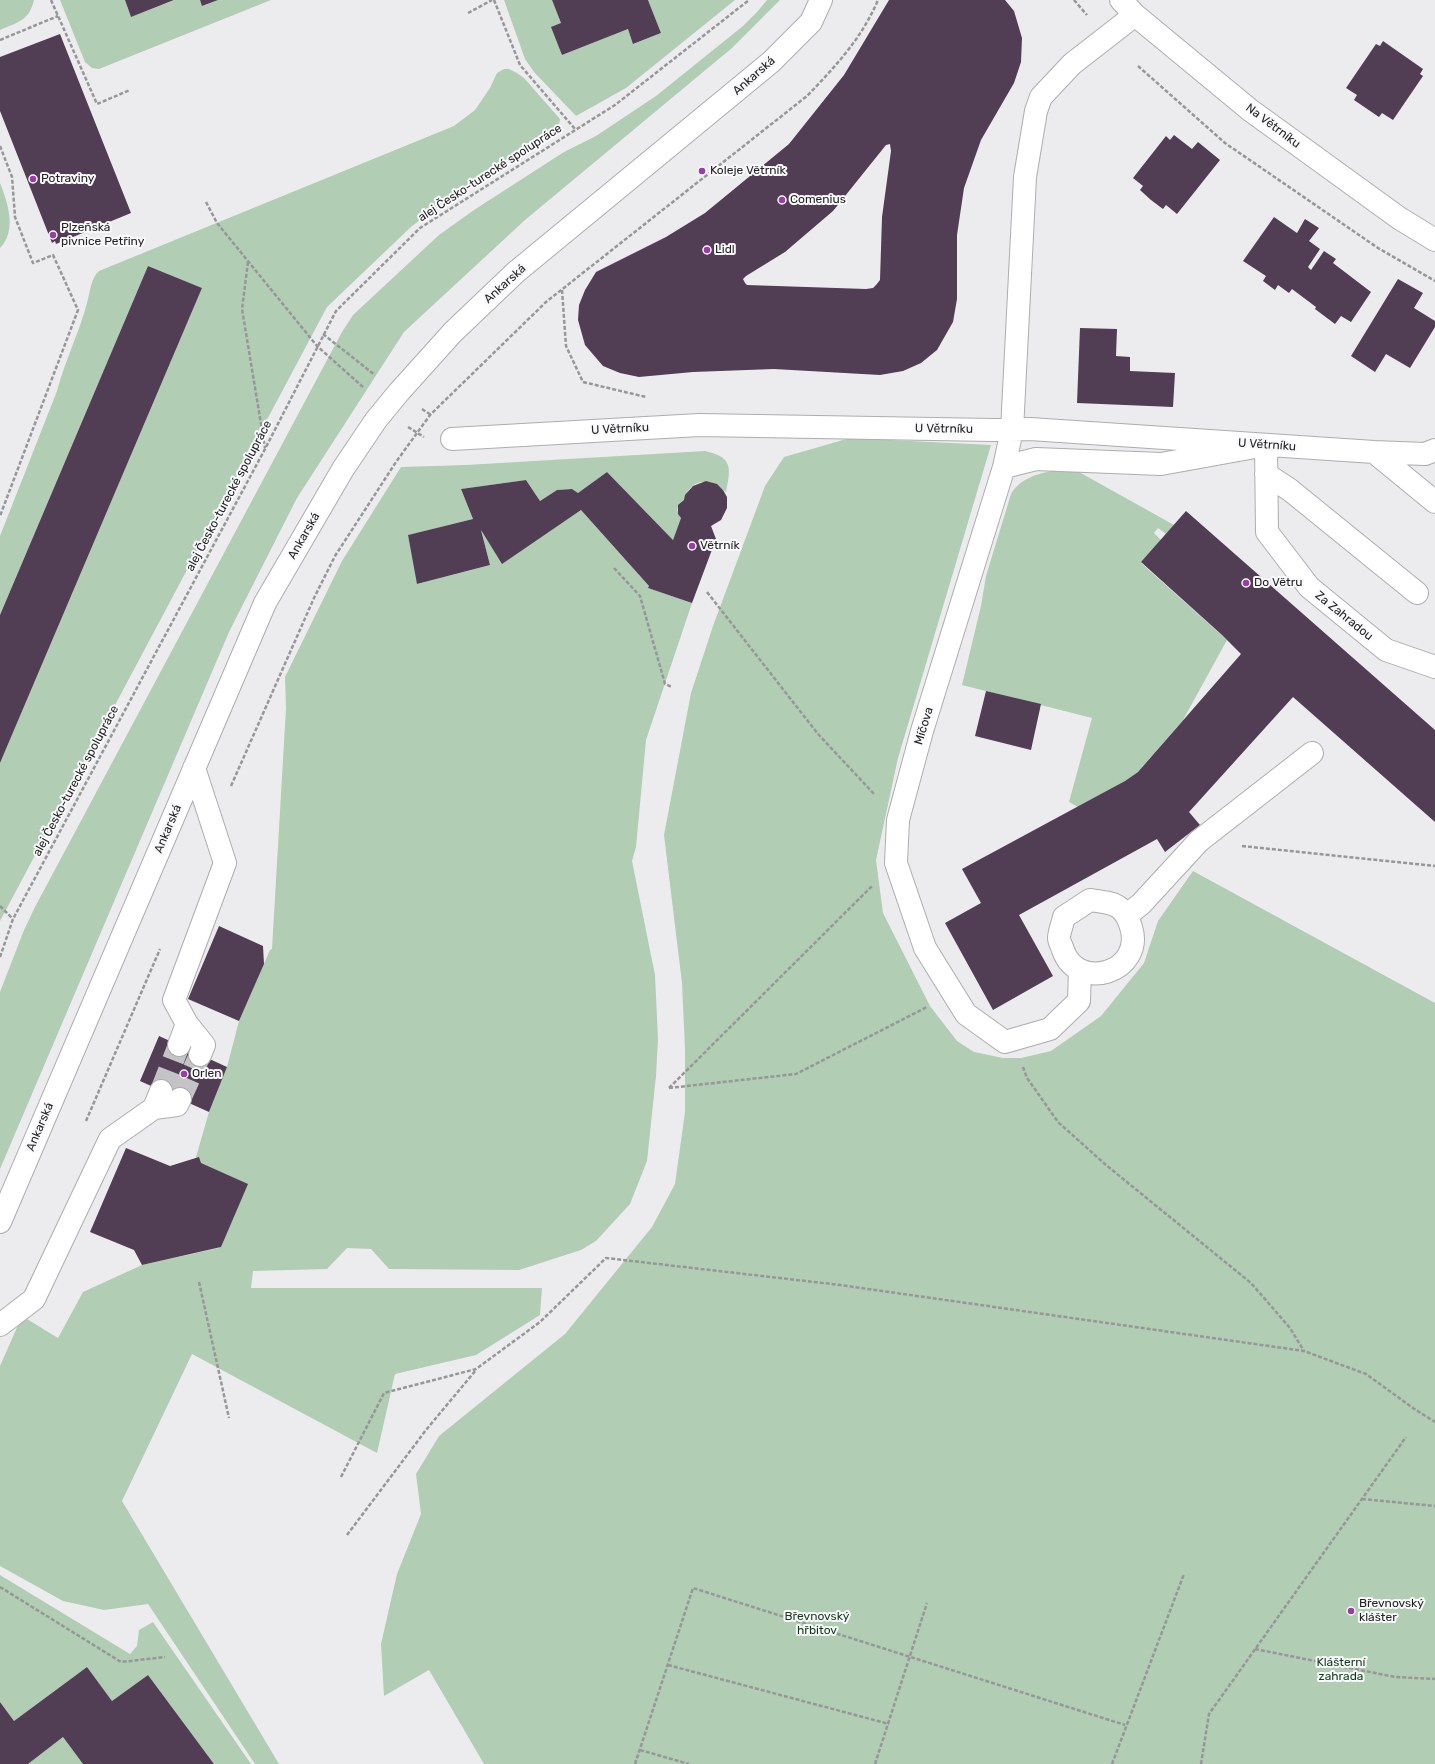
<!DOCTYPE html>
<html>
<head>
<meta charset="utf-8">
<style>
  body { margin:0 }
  canvas { display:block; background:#ececee }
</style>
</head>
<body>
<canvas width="1435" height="1764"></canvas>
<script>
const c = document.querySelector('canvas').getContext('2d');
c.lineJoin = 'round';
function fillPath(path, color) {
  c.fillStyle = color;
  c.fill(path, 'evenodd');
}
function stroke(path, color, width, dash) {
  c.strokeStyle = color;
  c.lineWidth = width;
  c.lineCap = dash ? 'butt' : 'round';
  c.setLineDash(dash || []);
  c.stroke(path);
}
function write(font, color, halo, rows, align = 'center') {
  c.font = font + ' Rubik,sans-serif';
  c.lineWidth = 4;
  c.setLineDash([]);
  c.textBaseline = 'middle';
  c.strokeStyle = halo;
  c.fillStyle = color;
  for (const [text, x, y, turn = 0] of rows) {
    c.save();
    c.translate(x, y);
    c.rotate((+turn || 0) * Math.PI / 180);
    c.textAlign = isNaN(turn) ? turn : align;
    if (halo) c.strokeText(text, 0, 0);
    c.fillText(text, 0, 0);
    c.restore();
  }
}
fillPath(new Path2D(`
  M0,0H34C29,21 18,22 0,30Z
  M60,0H125L131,17L175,0H200L203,6L218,0H271L99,69L92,68L85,62Z
  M504,0H552L561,23L562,55L628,29L634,44L661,33L648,0H735L626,88L576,116L534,72L525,59Z
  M767,0H780L732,48L525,220L404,332L297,498L229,632L0,1169V992L24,930L35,907L342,332L353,315L439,235L474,210L564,152L596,136L656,96L743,26L757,12Z
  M509,69L517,73L524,78L560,119L559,125L465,187L412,226L327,307L0,921V763L202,288L148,266L0,615V536L57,391C65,361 79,333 87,303C90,293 91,277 99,271L454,126L475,110L490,88L497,73L504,69Z
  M0,183C8,203 17,231 0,248Z
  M850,438L991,445L898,758L876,860L883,913L930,1006L957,1041L974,1052L1003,1058H1021L1051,1051L1101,1016L1144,963L1158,921L1193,871L1435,1003V1764H484L429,1670L384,1696L381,1644L397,1574L421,1514L416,1474L439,1436L565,1334L652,1227L675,1184L685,1112V1049L682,983L664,835L691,693L713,626L765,486L784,457Z
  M705,451C733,457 731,468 726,492C715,482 698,476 688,491C686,494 686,497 684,500C677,509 675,507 681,518L673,540L607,472L578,493L572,489L557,490L540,501L526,480L461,489L473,519L408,535L418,584L490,565L481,530L502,563L581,510L649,586L648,588L692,603L646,740L636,847L632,861L655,975L658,1039L656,1076L647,1161L630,1204L596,1241L581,1250L519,1270L389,1269L371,1249L347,1248L327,1269L253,1271L251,1288H542L540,1315L476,1355L395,1374L377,1453L192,1354L122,1501L279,1764H255L148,1604L104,1610L63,1601L0,1566V1366L22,1316L58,1338L83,1292L142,1265L219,1248L230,1223L196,1157L209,1112L227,1067L239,1021L270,950L272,949L286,708L285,677L342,561L401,467L466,465Z
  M1051,471L1079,472L1174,525L1166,534L1158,528L1154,533L1161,540L1141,563L1227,640L1183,720L1138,772L1125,781L1078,807L1069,802L1092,718L962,685L981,606L986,576L1011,494C1020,479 1034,475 1051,471Z
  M0,1575L130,1654L137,1646L139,1630L153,1622L251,1764H214L148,1675L112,1701L87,1667L14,1721L0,1702Z
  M63,1737L83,1764H28Z`), '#b1cdb4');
fillPath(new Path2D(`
  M125,0H174L131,17Z
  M200,0H218L202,6Z
  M552,0H648L661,33L633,44L628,29L562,55L551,27L561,23Z
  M889,0H1005L1014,11L1022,38L1021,62L1014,83L981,140L964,188L957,235V299L953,322L937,350L921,363L903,371L880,375L774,369L693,372L639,377L620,373L603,366L585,345L578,320L579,305L585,290L596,272L666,237L705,213L789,144L844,75ZM890,144L891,151L882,217L880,280L876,285L873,288L866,289L747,285L745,283L743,279L746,276L785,252L833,211L886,145Z
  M60,34L131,213L56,244L55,241L52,243L0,111V57Z
  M1383,41L1423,69L1420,74L1423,76L1393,120L1382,113L1379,117L1354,100L1357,95L1346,88L1376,44L1380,46Z
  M1174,135L1192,149L1198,142L1220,160L1177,214L1166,205L1163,209L1151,200L1140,190L1143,186L1133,178L1166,136L1170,140Z
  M1274,217L1297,233L1305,219L1319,228L1309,241L1320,249L1308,267L1311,270L1324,251L1336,259L1333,263L1371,292L1351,322L1341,316L1335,324L1315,309L1316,307L1292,289L1289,293L1278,285L1275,290L1263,281L1266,276L1243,261Z
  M148,266L202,288L0,763V615Z
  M1398,279L1423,293L1414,308L1435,321V327L1410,368L1386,354L1375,372L1351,356Z
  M1080,328L1117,329L1116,356L1130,357V371L1175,373L1173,407L1077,403Z
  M607,472L673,540L681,518L678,514V505L684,500L685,495L693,486L706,481L717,484L723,490L727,497V508L721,520L711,526L716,539L692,603L648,588L649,586L581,510L502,564L481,530L490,565L417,584L408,535L473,519L461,489L526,480L540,501L557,490L572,489L578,493Z
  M1186,511L1435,730V822L1293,697L1189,812L1200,825L1165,852L1157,839L1019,915L1053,976L993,1010L945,923L981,903L962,869L1125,781L1138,772L1241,654L1222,635L1141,562Z
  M986,691L1041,704L1031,750L975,736Z
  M219,926L263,946L264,964L239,1021L188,999Z
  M159,1036L227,1067L209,1112L140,1081Z
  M126,1148L170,1166L199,1157L201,1163L248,1184L221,1247L142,1265L134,1250L90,1232Z
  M87,1667L112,1701L148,1675L214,1764H83L63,1737L28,1764H0V1702L14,1721Z`), '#513d54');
stroke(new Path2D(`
  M161,1091L179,1045
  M180,1099L200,1055`), '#c4c4c6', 22, [22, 11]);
const minor = new Path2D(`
  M1121,0L1135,15L1250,110L1399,218L1435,240
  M452,439L699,425L993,430L1030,429L1374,452L1425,454L1435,450
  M1374,452L1435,502
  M1004,467L1036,459L1161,464L1266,445L1267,532L1309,587L1386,650L1435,667
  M1266,474L1290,490L1417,593
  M1090,900C1112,903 1124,903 1131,927C1145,972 1078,993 1063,950C1062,946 1059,942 1059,938C1059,932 1063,923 1064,917Z
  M1127,915L1141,904L1199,841L1312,753
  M1080,970L1079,1001L1050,1029L1005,1042L966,1014L925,948L896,863L898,820L922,731L1004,467L1012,430L1025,177L1036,111L1041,97L1072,64L1135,15
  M187,1024L204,1045L200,1055
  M179,1045L187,1024L174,1000L225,863L194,768
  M154,1108L177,1105L180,1099
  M0,1222L265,603L343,469L376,420L399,392L453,332L516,272L771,62L811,22L821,0
  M0,1325L34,1299L110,1139L154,1108L161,1091`);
stroke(minor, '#adadaf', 24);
stroke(new Path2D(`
  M51,0L97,104L130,90
  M494,0L520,65L575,129
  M1074,0L1087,15
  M468,13L492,0
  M0,40L58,16
  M1138,66L1225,143L1378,248L1435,281
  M0,146L12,177L15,217L33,263L53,255L78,310L0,516
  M206,202L217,223L317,346L364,388
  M248,262L242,309L265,448
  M562,290L566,346L583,382L646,397
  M323,334L375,375
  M422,409L431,415
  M408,427L424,437
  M614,568L640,596L665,684L672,687
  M707,592L818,734L875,795
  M231,786L314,598L335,556L396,462L430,415L546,302L807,96C835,67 862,38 878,0
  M1242,846L1435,866
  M0,906L13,919
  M0,957L13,919L265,449L336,311L420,228L615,105L749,0
  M1023,1067L1027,1078L1058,1122L1106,1165L1251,1283L1290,1328L1304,1351
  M669,1088L873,885
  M669,1088L796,1074L927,1007
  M86,1121L160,949
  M199,1282L229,1418
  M341,1477L384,1393L476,1369L540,1322L606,1258L840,1285L1304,1351L1366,1374L1413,1408L1435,1422
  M1362,1499L1435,1506
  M347,1535L426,1430L476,1370
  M0,1587L121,1662L165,1657
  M1255,1649L1395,1677L1435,1679
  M668,1665L889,1724
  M640,1750L689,1764
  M635,1764L693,1588L1125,1725
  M875,1764L927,1603
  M1112,1764L1184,1574
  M1201,1764L1209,1714L1406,1437`), '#979799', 2.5, [4, 2]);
stroke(minor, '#fff', 22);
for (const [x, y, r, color] of [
  [702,171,4,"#993ca6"],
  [33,179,4,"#993ca6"],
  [782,200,4,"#993ca6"],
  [53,235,4,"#993ca6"],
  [707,250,4,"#993ca6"],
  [692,546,4,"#993ca6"],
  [1246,583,4,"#993ca6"],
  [184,1074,4,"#993ca6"],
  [1351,1611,4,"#993ca6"]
]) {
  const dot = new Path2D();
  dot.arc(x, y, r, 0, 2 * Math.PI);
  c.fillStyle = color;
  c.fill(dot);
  stroke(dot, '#f9f9fb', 1.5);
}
write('12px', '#232324', '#f9f9fb', [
  ["Ankarská",754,76,-41],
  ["Na Větrníku",1273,126,37],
  ["alej Česko-turecké spolupráce",490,173,-33],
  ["Ankarská",505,284,-42],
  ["U Větrníku",620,429,-3],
  ["U Větrníku",944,429,1],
  ["U Větrníku",1267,445,4],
  ["alej Česko-turecké spolupráce",229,496,-62],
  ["Ankarská",304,536,-60],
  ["Za Zahradou",1344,616,39],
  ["Míčova",924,726,-73],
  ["alej Česko-turecké spolupráce",76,781,-62],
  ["Ankarská",168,829,-67],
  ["Ankarská",40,1127,-67]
]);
write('12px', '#232324', '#f9f9fb', [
  ["Koleje Větrník",710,171],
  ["Potraviny",41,179],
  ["Comenius",790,200],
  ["Plzeňská",61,228],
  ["pivnice Petřiny",61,242],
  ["Lidl",715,250],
  ["Větrník",700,546],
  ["Do Větru",1254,583],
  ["Orlen",192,1074],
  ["Břevnovský",1359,1604],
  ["klášter",1359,1618]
], 'left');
write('12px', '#103b19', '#f9f9fb', [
  ["Břevnovský",817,1617],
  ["hřbitov",817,1631],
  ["Klášterní",1341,1663],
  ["zahrada",1341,1677]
]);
</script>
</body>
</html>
